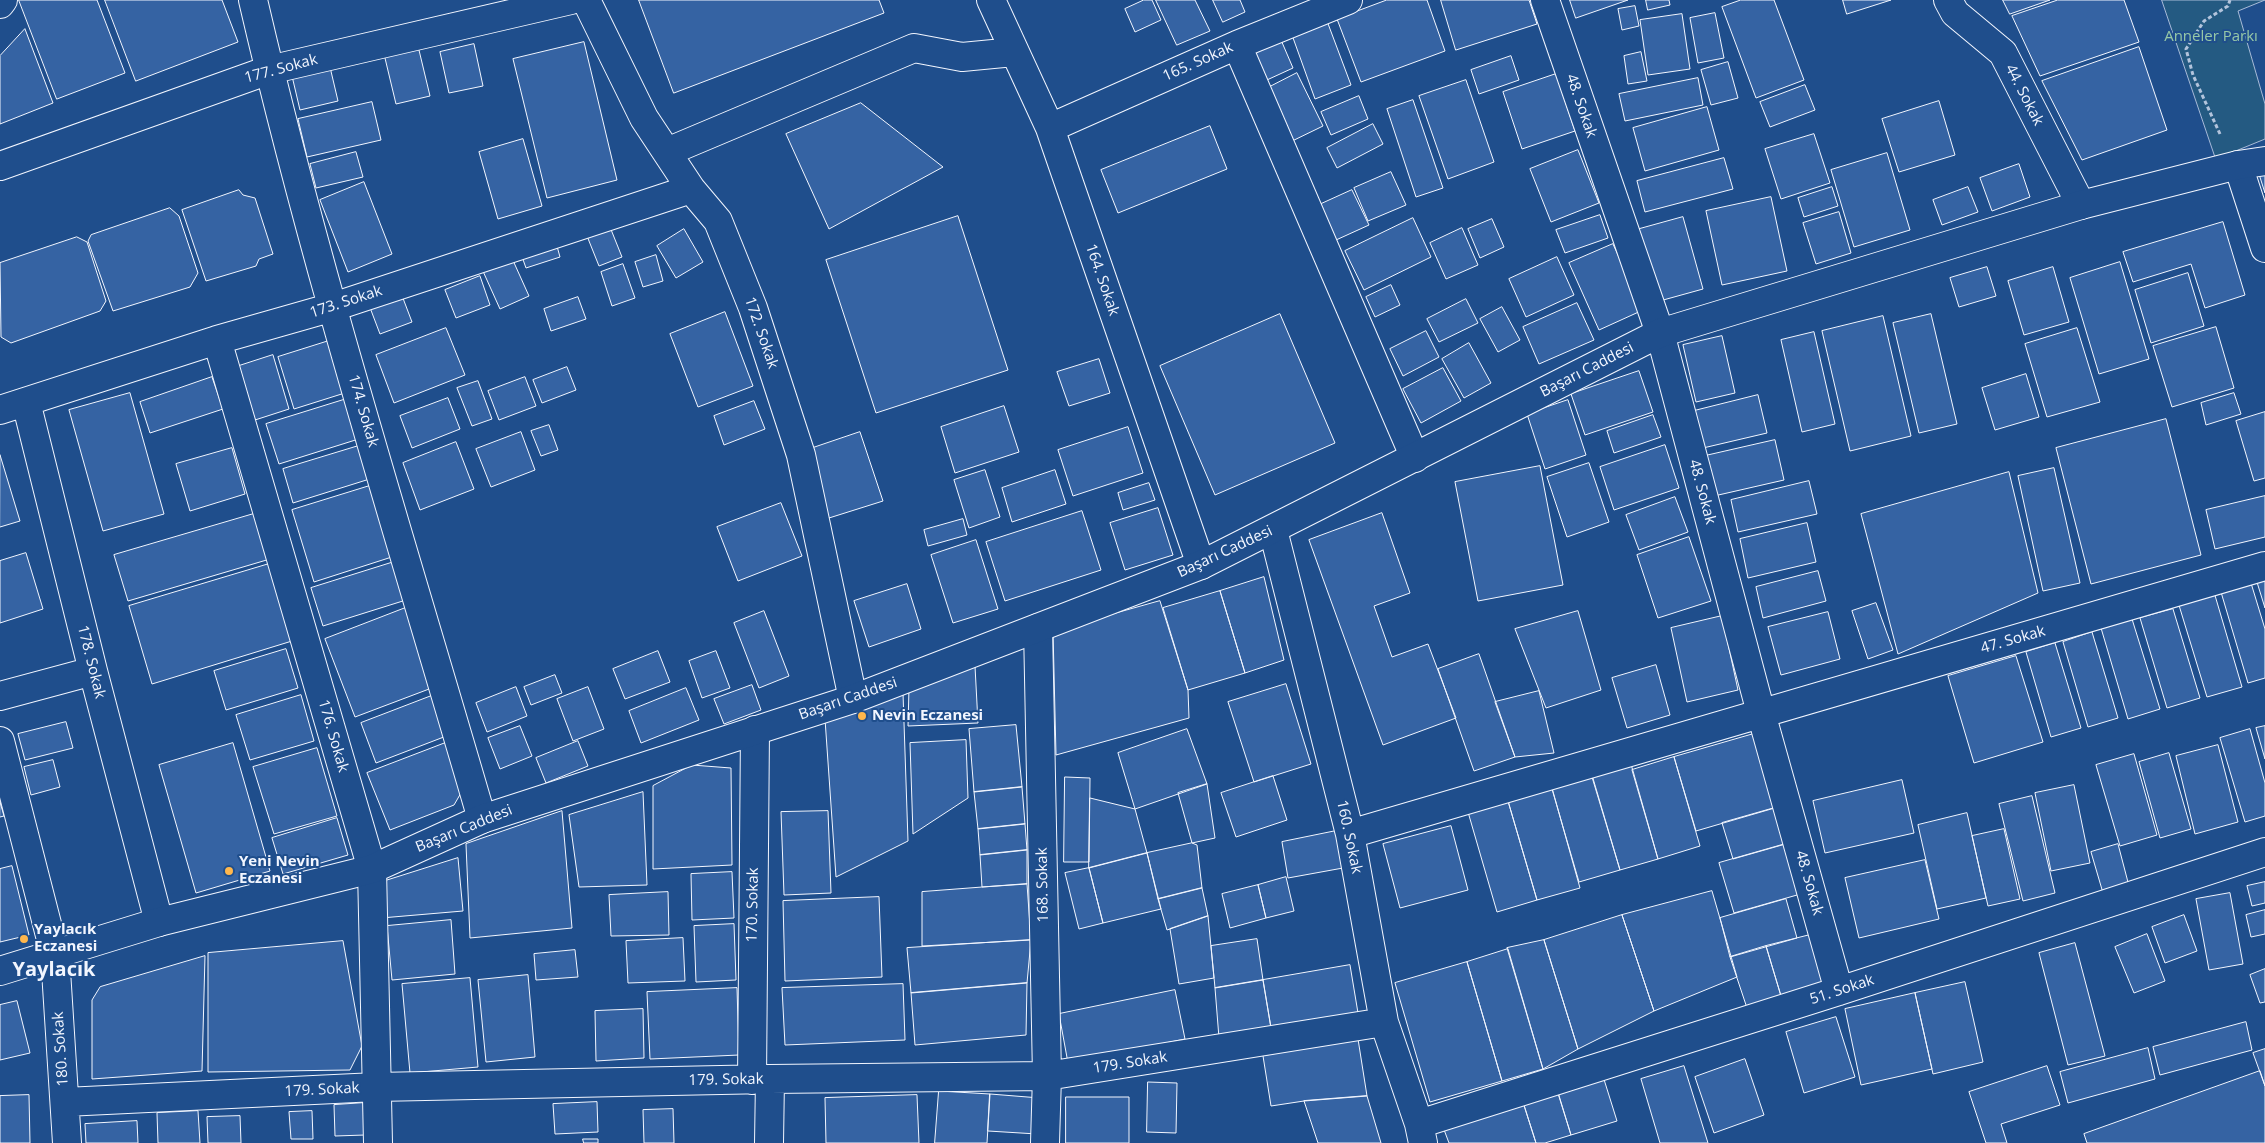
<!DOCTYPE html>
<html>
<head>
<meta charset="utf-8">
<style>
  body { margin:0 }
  canvas { display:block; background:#1f4e8c }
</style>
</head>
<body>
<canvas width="2265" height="1143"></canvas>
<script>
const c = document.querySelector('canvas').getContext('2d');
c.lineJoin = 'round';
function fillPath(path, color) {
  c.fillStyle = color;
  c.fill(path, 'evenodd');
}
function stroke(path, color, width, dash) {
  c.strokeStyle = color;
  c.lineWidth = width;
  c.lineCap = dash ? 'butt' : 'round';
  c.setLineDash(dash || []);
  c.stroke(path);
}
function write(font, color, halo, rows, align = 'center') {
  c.font = font + ' "Open Sans",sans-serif';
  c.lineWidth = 4;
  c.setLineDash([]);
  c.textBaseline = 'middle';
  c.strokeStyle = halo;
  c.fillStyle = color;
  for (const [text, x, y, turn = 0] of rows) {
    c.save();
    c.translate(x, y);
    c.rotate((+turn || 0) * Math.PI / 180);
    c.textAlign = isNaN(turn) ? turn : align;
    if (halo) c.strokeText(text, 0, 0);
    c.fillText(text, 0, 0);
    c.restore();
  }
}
const green = new Path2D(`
  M2162,0H2265L2238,11L2265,104V139L2216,159Z`);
fillPath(green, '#245a82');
stroke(green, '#a8bbd7', 1);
const building = new Path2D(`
  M19,0H97L125,73L57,99Z
  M105,0H222L238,42L136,81Z
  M639,0H879L884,13L674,93Z
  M1144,0H1152L1161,20L1135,32L1125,9Z
  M1156,0H1195L1210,31L1177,45Z
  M1213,0H1240L1245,12L1223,22Z
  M1387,0H1427L1445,51L1361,82L1337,19Z
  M1441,0H1529L1537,24L1456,50Z
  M1570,0H1628L1576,18Z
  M1646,0H1669L1670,5L1648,10Z
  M1741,0H1774L1804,80L1756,98L1722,7Z
  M1843,0H1891L1847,14Z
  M2003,0H2050L2010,14Z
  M2058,0H2124L2139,42L2040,76L2012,16Z
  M1635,6L1639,26L1622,30L1618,9Z
  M1715,13L1724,58L1698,63L1690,18Z
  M1682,14L1690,69L1648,75L1640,20Z
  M1327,21L1351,85L1315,99L1292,35Z
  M25,29L53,103L0,124V56Z
  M1281,40L1293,68L1256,85L1244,56Z
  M584,42L617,180L547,198L513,59Z
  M474,44L483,86L449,93L440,52Z
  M418,46L430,96L396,104L384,54Z
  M2139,47L2167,130L2082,160L2042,81Z
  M1641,52L1647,81L1628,84L1624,56Z
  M1511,56L1519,80L1479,94L1471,70Z
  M1728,62L1738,98L1711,105L1701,70Z
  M330,67L338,101L300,110L292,76Z
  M1297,73L1323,126L1286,144L1260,92Z
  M1556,74L1575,131L1522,149L1503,92Z
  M1698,78L1703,105L1625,121L1619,94Z
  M1466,80L1494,162L1448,179L1419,96Z
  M1805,85L1815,110L1770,127L1760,102Z
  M1359,96L1368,119L1331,135L1321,112Z
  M1413,100L1443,188L1416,197L1387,109Z
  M1939,101L1955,155L1899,172L1882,119Z
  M372,102L381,140L307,157L298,119Z
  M861,103L943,167L829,229L786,134Z
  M1707,107L1719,150L1645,171L1633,128Z
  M1373,124L1383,144L1337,168L1327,148Z
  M1210,126L1227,169L1118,213L1101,170Z
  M1814,134L1830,183L1781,199L1765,149Z
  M523,139L542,206L498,219L479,152Z
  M1578,150L1599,203L1551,222L1530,169Z
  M356,152L363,177L316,188L310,164Z
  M1887,153L1910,230L1854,247L1831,170Z
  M1724,158L1733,189L1645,212L1637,181Z
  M2019,164L2030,197L1992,211L1980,178Z
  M2265,170V193L2258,171Z
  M1391,172L1406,205L1368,221L1354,188Z
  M364,182L392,254L348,272L320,200Z
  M1832,187L1838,206L1804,217L1798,198Z
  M1968,187L1978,212L1942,225L1933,200Z
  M239,190L243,195L255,198L273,254L259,259L256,266L206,281L182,210Z
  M1352,190L1369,225L1336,240L1319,205Z
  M1771,197L1787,271L1722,285L1706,211Z
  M170,208L179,216L198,273L190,287L113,311L88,241L91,235Z
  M1839,212L1851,253L1816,264L1803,223Z
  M1600,215L1608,238L1565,253L1556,230Z
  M958,216L1008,370L876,413L826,260Z
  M1683,217L1703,289L1656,302L1636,230Z
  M1413,218L1431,257L1364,290L1345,251Z
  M1492,219L1504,247L1480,258L1468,229Z
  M2223,222L2245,295L2205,308L2191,264L2133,282L2123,252Z
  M610,227L622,257L599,266L587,236Z
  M1462,228L1478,265L1446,279L1430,243Z
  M684,229L703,262L676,278L657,246Z
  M77,237L87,242L106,301L100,311L11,343L1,337L0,263Z
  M555,239L560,257L526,268L520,251Z
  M1613,244L1643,310L1599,330L1569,263Z
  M656,255L663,281L643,287L635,262Z
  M511,256L529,296L500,309L482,269Z
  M1557,257L1574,295L1526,317L1509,279Z
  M2120,262L2149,359L2099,374L2070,278Z
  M623,264L635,298L612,306L601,272Z
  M1987,267L1996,296L1959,307L1950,278Z
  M2053,267L2069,322L2024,335L2008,281Z
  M2188,273L2204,326L2151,343L2135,290Z
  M480,276L490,305L456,318L445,290Z
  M1391,285L1400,305L1375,317L1366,297Z
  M401,293L412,322L380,334L369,305Z
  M578,297L586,319L551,331L544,309Z
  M1466,299L1478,323L1439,342L1427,319Z
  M1577,303L1594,340L1539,364L1523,327Z
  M1502,307L1520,340L1498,352L1480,319Z
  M725,312L753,386L698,407L670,334Z
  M1280,314L1335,443L1215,495L1160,366Z
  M1931,314L1957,424L1919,433L1893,323Z
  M1883,316L1911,436L1850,451L1822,331Z
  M2216,327L2234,388L2172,407L2153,346Z
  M446,328L465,375L394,403L376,355Z
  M2077,328L2100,402L2047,417L2025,344Z
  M1426,331L1439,357L1403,376L1390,349Z
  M1814,332L1835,424L1802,432L1781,340Z
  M1722,336L1735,393L1696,402L1683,345Z
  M332,340L348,392L294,409L278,357Z
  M1469,343L1491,383L1464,398L1442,359Z
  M273,355L289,409L255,420L239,366Z
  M1099,359L1110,393L1069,406L1057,372Z
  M567,367L576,390L542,403L533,380Z
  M1443,368L1461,401L1421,423L1403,389Z
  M1639,371L1653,412L1585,435L1571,394Z
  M2026,374L2039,417L1995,430L1982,388Z
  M212,377L223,409L150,433L140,402Z
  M525,377L536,406L499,420L488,391Z
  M478,381L492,419L472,426L457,388Z
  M130,393L164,514L103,531L69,410Z
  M2234,393L2241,414L2206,425L2201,403Z
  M1758,395L1767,433L1703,448L1694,411Z
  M353,397L365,437L279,464L266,424Z
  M448,398L460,429L412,448L400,416Z
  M1568,400L1586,455L1545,469L1527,414Z
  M754,401L765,429L724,445L714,416Z
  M1004,406L1019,452L955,473L941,427Z
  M2265,412V478L2254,481L2236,421Z
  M1653,415L1661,437L1614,453L1607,431Z
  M2166,419L2201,555L2091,584L2056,448Z
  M549,425L558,450L541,456L531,431Z
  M1128,427L1143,473L1073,496L1058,450Z
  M521,432L535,470L491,487L476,449Z
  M860,432L883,501L829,518L807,450Z
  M1775,440L1784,480L1714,496L1705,456Z
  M456,442L474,489L420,510L403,463Z
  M365,444L376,477L293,503L283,469Z
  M1665,445L1679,488L1614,510L1600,467Z
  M232,448L245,494L190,511L176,464Z
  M0,455L20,521L0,527Z
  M1589,463L1609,522L1567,537L1547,477Z
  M1540,466L1563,585L1478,601L1455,482Z
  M2054,468L2080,583L2043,591L2018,476Z
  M985,470L1000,517L969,528L954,480Z
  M1055,470L1066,504L1012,522L1002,488Z
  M2009,472L2038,593L1898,654L1861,514Z
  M1809,481L1817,514L1738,532L1731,500Z
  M1149,483L1155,500L1123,510L1118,493Z
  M376,484L398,555L314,582L292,510Z
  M2265,496V537L2215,549L2206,510Z
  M1675,497L1688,532L1639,550L1626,515Z
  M781,503L802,556L738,581L717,527Z
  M1158,508L1173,555L1125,570L1110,523Z
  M1082,511L1101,570L1005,601L986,542Z
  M257,513L270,559L128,601L114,555Z
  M1382,513L1410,593L1374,606L1392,657L1428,644L1456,718L1383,745L1309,540Z
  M963,519L967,535L928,546L924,530Z
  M1807,523L1816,562L1748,578L1740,539Z
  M1689,537L1711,601L1658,618L1637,555Z
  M976,540L998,609L953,623L931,555Z
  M26,553L43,609L0,623V561Z
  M394,562L406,600L323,626L311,588Z
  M269,564L292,641L152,684L129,606Z
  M1818,571L1826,601L1763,618L1756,587Z
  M2265,576V608L2256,579Z
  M1264,577L1284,660L1245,673L1220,591Z
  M2251,583L2265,629V678L2248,683L2221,592Z
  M907,584L921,629L869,647L854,601Z
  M1220,591L1245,673L1188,690L1163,608Z
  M2214,592L2242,687L2207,697L2178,602Z
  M1160,601L1188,690L1189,718L1056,755L1053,631Z
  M1876,603L1893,650L1868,659L1852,611Z
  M408,607L437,686L355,717L325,639Z
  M2173,609L2200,698L2167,708L2140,618Z
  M764,611L789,676L759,688L734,623Z
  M1578,611L1601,690L1546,708L1515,629Z
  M1828,612L1840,659L1781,675L1768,627Z
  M1722,616L1738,690L1687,702L1671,628Z
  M2132,619L2160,709L2128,719L2101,628Z
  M2092,632L2118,718L2088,727L2063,642Z
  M2055,643L2081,728L2051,737L2026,652Z
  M286,649L298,688L226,710L214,671Z
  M658,651L670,682L625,699L613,669Z
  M716,651L730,688L702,698L689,661Z
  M1479,654L1515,757L1474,771L1438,669Z
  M2016,656L2043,742L1974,763L1948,676Z
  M1656,665L1670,715L1627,728L1612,678Z
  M975,666L978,723L908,726L909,688Z
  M555,675L562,693L531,705L524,687Z
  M1286,684L1311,764L1254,782L1228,702Z
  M752,685L761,710L724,724L714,699Z
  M516,687L527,716L487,732L476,703Z
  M588,687L604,729L573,741L557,699Z
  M686,688L699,720L641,743L629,711Z
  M1539,691L1554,753L1515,757L1495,702Z
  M903,693L908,841L836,877L825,719Z
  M301,695L314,741L250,760L236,715Z
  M434,695L449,735L376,763L361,723Z
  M66,722L73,748L25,760L18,734Z
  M1016,725L1022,787L974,792L969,729Z
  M520,726L532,756L500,769L488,738Z
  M2265,726V759L2256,728Z
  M1187,729L1207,784L1135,809L1118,753Z
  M2250,729L2265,783V816L2245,822L2220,738Z
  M1757,733L1778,807L1696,831L1674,757Z
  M966,740L968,798L913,834L910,743Z
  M578,741L588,766L546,783L536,758Z
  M448,742L465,786L454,805L390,830L367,773Z
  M233,743L270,871L196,893L159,765Z
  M2218,745L2238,822L2195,834L2176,756Z
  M317,748L337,816L274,834L253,767Z
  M2169,753L2191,829L2160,838L2139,762Z
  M2134,754L2157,835L2120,846L2096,765Z
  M1674,757L1700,846L1658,859L1632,770Z
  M53,760L60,787L31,795L24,767Z
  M1631,764L1658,859L1620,870L1592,775Z
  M692,765L731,768L732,865L653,869V786Z
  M1273,776L1287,820L1236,837L1221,793Z
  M1065,777L1090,778L1089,862H1064Z
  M1592,777L1620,870L1579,882L1552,789Z
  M1902,780L1914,833L1825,853L1813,801Z
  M1207,784L1215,838L1192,843L1178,793Z
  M2074,785L2090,863L2051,871L2035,793Z
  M1022,787L1025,824L978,829L974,792Z
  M1552,788L1580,888L1537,900L1508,801Z
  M643,792L647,885L579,887L569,815Z
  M2032,796L2055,893L2023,901L1999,804Z
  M1090,798L1135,809L1147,853L1089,868Z
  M1508,801L1537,900L1497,912L1468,812Z
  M0,802L4,816L0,817Z
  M1778,807L1789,843L1733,859L1722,823Z
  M562,811L572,928L470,938L466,844Z
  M828,811L831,893L784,895L781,812Z
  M1967,813L1986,898L1937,909L1918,825Z
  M337,818L348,855L283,874L272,838Z
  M1025,824L1027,850L980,855L978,829Z
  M1451,826L1468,890L1400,908L1383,844Z
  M2004,829L2020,899L1988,906L1972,836Z
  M1336,831L1343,868L1288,878L1282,842Z
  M1192,843L1197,845L1202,888L1158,899L1147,853Z
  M1789,843L1804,893L1734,913L1719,863Z
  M2118,844L2129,886L2103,893L2091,852Z
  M1027,850V884L982,887L980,855Z
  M1147,853L1161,909L1103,923L1089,868Z
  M458,858L463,911L381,918L382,882Z
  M1925,860L1939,919L1859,938L1845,878Z
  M12,866L29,935L0,942V869Z
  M1089,868L1103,923L1079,929L1065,873Z
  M732,872L734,918L692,920L691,874Z
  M1286,877L1294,911L1266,918L1258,885Z
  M2265,882V903L2252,906L2247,886Z
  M1027,884L1031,940L922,946V892Z
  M1258,885L1266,918L1230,928L1222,894Z
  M1202,888L1208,916L1167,930L1158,899Z
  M1712,891L1737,977L1654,1011L1622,915Z
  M668,892L669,935L611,936L609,895Z
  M2230,893L2243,964L2209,970L2196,899Z
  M879,897L882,977L785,981L783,901Z
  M1786,899L1797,938L1730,957L1720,918Z
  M2265,910V934L2251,937L2246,915Z
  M1622,915L1654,1011L1578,1049L1544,940Z
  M2184,915L2197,951L2165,963L2152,927Z
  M1208,916L1214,978L1179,984L1170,929Z
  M451,920L455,974L392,980L387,926Z
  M734,924L736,980L696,982L694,926Z
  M1818,933L1829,983L1781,996L1766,946Z
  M2147,934L2165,981L2134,993L2115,947Z
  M683,938L685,981L628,983L626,941Z
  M1257,939L1263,980L1215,988L1211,946Z
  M1031,940L1027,983L911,993L907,948Z
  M1544,940L1578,1049L1543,1069L1507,948Z
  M343,941L362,1046L350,1070L208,1072V953Z
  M2075,943L2105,1056L2068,1065L2039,953Z
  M1766,946L1781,996L1747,1008L1730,957Z
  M1508,949L1543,1069L1502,1081L1467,962Z
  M575,950L578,977L536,980L534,954Z
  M205,956L202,1071L92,1079V1000L100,987Z
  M1467,962L1502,1081L1430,1102L1395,983Z
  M1350,965L1358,1013L1271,1028L1263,980Z
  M2265,969V1002L2260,1003L2250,975Z
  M528,975L535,1057L486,1062L478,980Z
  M470,978L478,1067L410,1073L402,984Z
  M1263,980L1271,1028L1219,1038L1215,988Z
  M1965,982L1983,1062L1933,1074L1915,993Z
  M1027,983L1026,1035L915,1045L911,993Z
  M903,984L905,1040L785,1045L782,988Z
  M737,988L739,1055L650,1059L647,992Z
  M1175,990L1185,1039L1068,1063L1059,1014Z
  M1915,993L1932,1069L1861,1085L1845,1009Z
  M17,1001L30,1053L0,1060V1005Z
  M643,1009L644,1058L596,1061L595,1011Z
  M1836,1017L1855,1077L1804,1093L1786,1032Z
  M2246,1022L2252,1050L2160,1075L2153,1047Z
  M1358,1039L1367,1096L1304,1101L1271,1106L1263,1056Z
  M2148,1048L2155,1079L2068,1103L2060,1072Z
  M2265,1049V1086L2253,1053Z
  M1745,1059L1764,1115L1714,1133L1695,1077Z
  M1684,1066L1708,1143H1660L1641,1079Z
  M2047,1066L2060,1105L2001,1124L2007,1143H1986L1969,1092Z
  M2260,1071L2265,1086V1143H2087L2084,1134Z
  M1602,1073L1617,1121L1571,1135L1556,1087Z
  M1148,1082L1177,1083L1176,1133L1147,1132Z
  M1557,1089L1571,1135L1545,1143H1536L1522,1099Z
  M939,1091L990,1094L987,1143H935Z
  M990,1094L1040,1098L1037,1134L988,1131Z
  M29,1095L30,1143H0V1096Z
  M917,1095L919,1143H826L825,1098Z
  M1367,1096L1381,1143H1318L1304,1101Z
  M1066,1097H1129V1143H1066Z
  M1522,1099L1536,1143H1449L1443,1127Z
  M597,1102L598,1132L555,1134L553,1104Z
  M364,1103L365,1135L335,1136L334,1105Z
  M673,1109L674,1143H644L643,1110Z
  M198,1111L200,1143H158L157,1113Z
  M312,1111L313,1139H291L289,1112Z
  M240,1116L241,1143H208L207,1117Z
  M137,1121L138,1143H86L85,1124Z
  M583,1139H598V1143H584Z`);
fillPath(building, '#3563a3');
stroke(building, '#f2f6ff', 1);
const street = new Path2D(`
  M253,0C317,276 403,547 482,819
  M586,0L644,118L691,189L718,221L753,308L801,455L853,699
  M991,0L1050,128L1201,565
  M1545,0L1660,333L1761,713L1839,991
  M1948,0L1955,13L2003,53L2081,205
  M0,4L3,0
  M1237,45L1415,458
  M1050,128L1237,45L1348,0
  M667,152L914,48L962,57L1014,52
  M2238,165L2265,248
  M0,166L269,70L571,0
  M217,340L372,869L378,1143
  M26,402L93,671L159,922
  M0,410L217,340L333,307L691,189
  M1273,530L1350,834L1384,1022L1419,1124L1423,1143
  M1038,628L1047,1076L1045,1143
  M0,696L93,671
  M0,741L55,955L67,1143
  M1350,834L2265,566
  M752,1080L755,730
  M65,1102L376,1087L770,1079L1047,1076L1384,1022
  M1419,1124L1839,991L2265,852
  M769,1143L770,1079`);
const secondary = new Path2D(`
  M0,971L159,922L372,869L482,819L853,699L1201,565L1660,333L2081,205L2238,165L2265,161`);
stroke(street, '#f2f6ff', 30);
stroke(secondary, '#f2f6ff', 30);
stroke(new Path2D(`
  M2220,134L2193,75L2186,49L2204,21L2228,6L2230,0`), '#b3c4dc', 3, [4, 2.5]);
stroke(street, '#1f4e8c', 28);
stroke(secondary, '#1f4e8c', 28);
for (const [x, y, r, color] of [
  [862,716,5,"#ffb74d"],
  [229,871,5,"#ffb74d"],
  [24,939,5,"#ffb74d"]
]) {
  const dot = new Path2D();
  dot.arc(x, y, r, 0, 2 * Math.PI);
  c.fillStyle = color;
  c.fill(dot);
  stroke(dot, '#1f4e8c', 2);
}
write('15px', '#97c8a6', '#1f4e8c', [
  ["Anneler Parkı",2211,37]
]);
write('15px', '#f2f6ff', '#1f4e8c', [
  ["165. Sokak",1198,62,-24],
  ["177. Sokak",281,69,-15],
  ["44. Sokak",2024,95,63],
  ["48. Sokak",1581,106,71],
  ["164. Sokak",1102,280,71],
  ["173. Sokak",346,302,-18],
  ["172. Sokak",761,333,71],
  ["Başarı Caddesi",1587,370,-27],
  ["174. Sokak",363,411,74],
  ["48. Sokak",1702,492,75],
  ["Başarı Caddesi",1225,552,-25],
  ["47. Sokak",2013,640,-16],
  ["178. Sokak",91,662,76],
  ["Başarı Caddesi",848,699,-19],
  ["176. Sokak",333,736,74],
  ["Başarı Caddesi",464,829,-22],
  ["160. Sokak",1349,837,78],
  ["48. Sokak",1809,883,74],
  ["168. Sokak",1043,885,-91],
  ["170. Sokak",753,905,-89],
  ["51. Sokak",1842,990,-18],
  ["180. Sokak",61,1049,-94],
  ["179. Sokak",1130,1063,-9],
  ["179. Sokak",726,1080,-1],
  ["179. Sokak",322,1090,-3]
]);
write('bold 15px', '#f2f6ff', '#1f4e8c', [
  ["Nevin Eczanesi",872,716],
  ["Yeni Nevin",239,862],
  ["Eczanesi",239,879],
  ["Yaylacık",34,930],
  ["Eczanesi",34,947]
], 'left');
write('bold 20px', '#f2f6ff', '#1f4e8c', [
  ["Yaylacık",54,970]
]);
</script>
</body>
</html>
